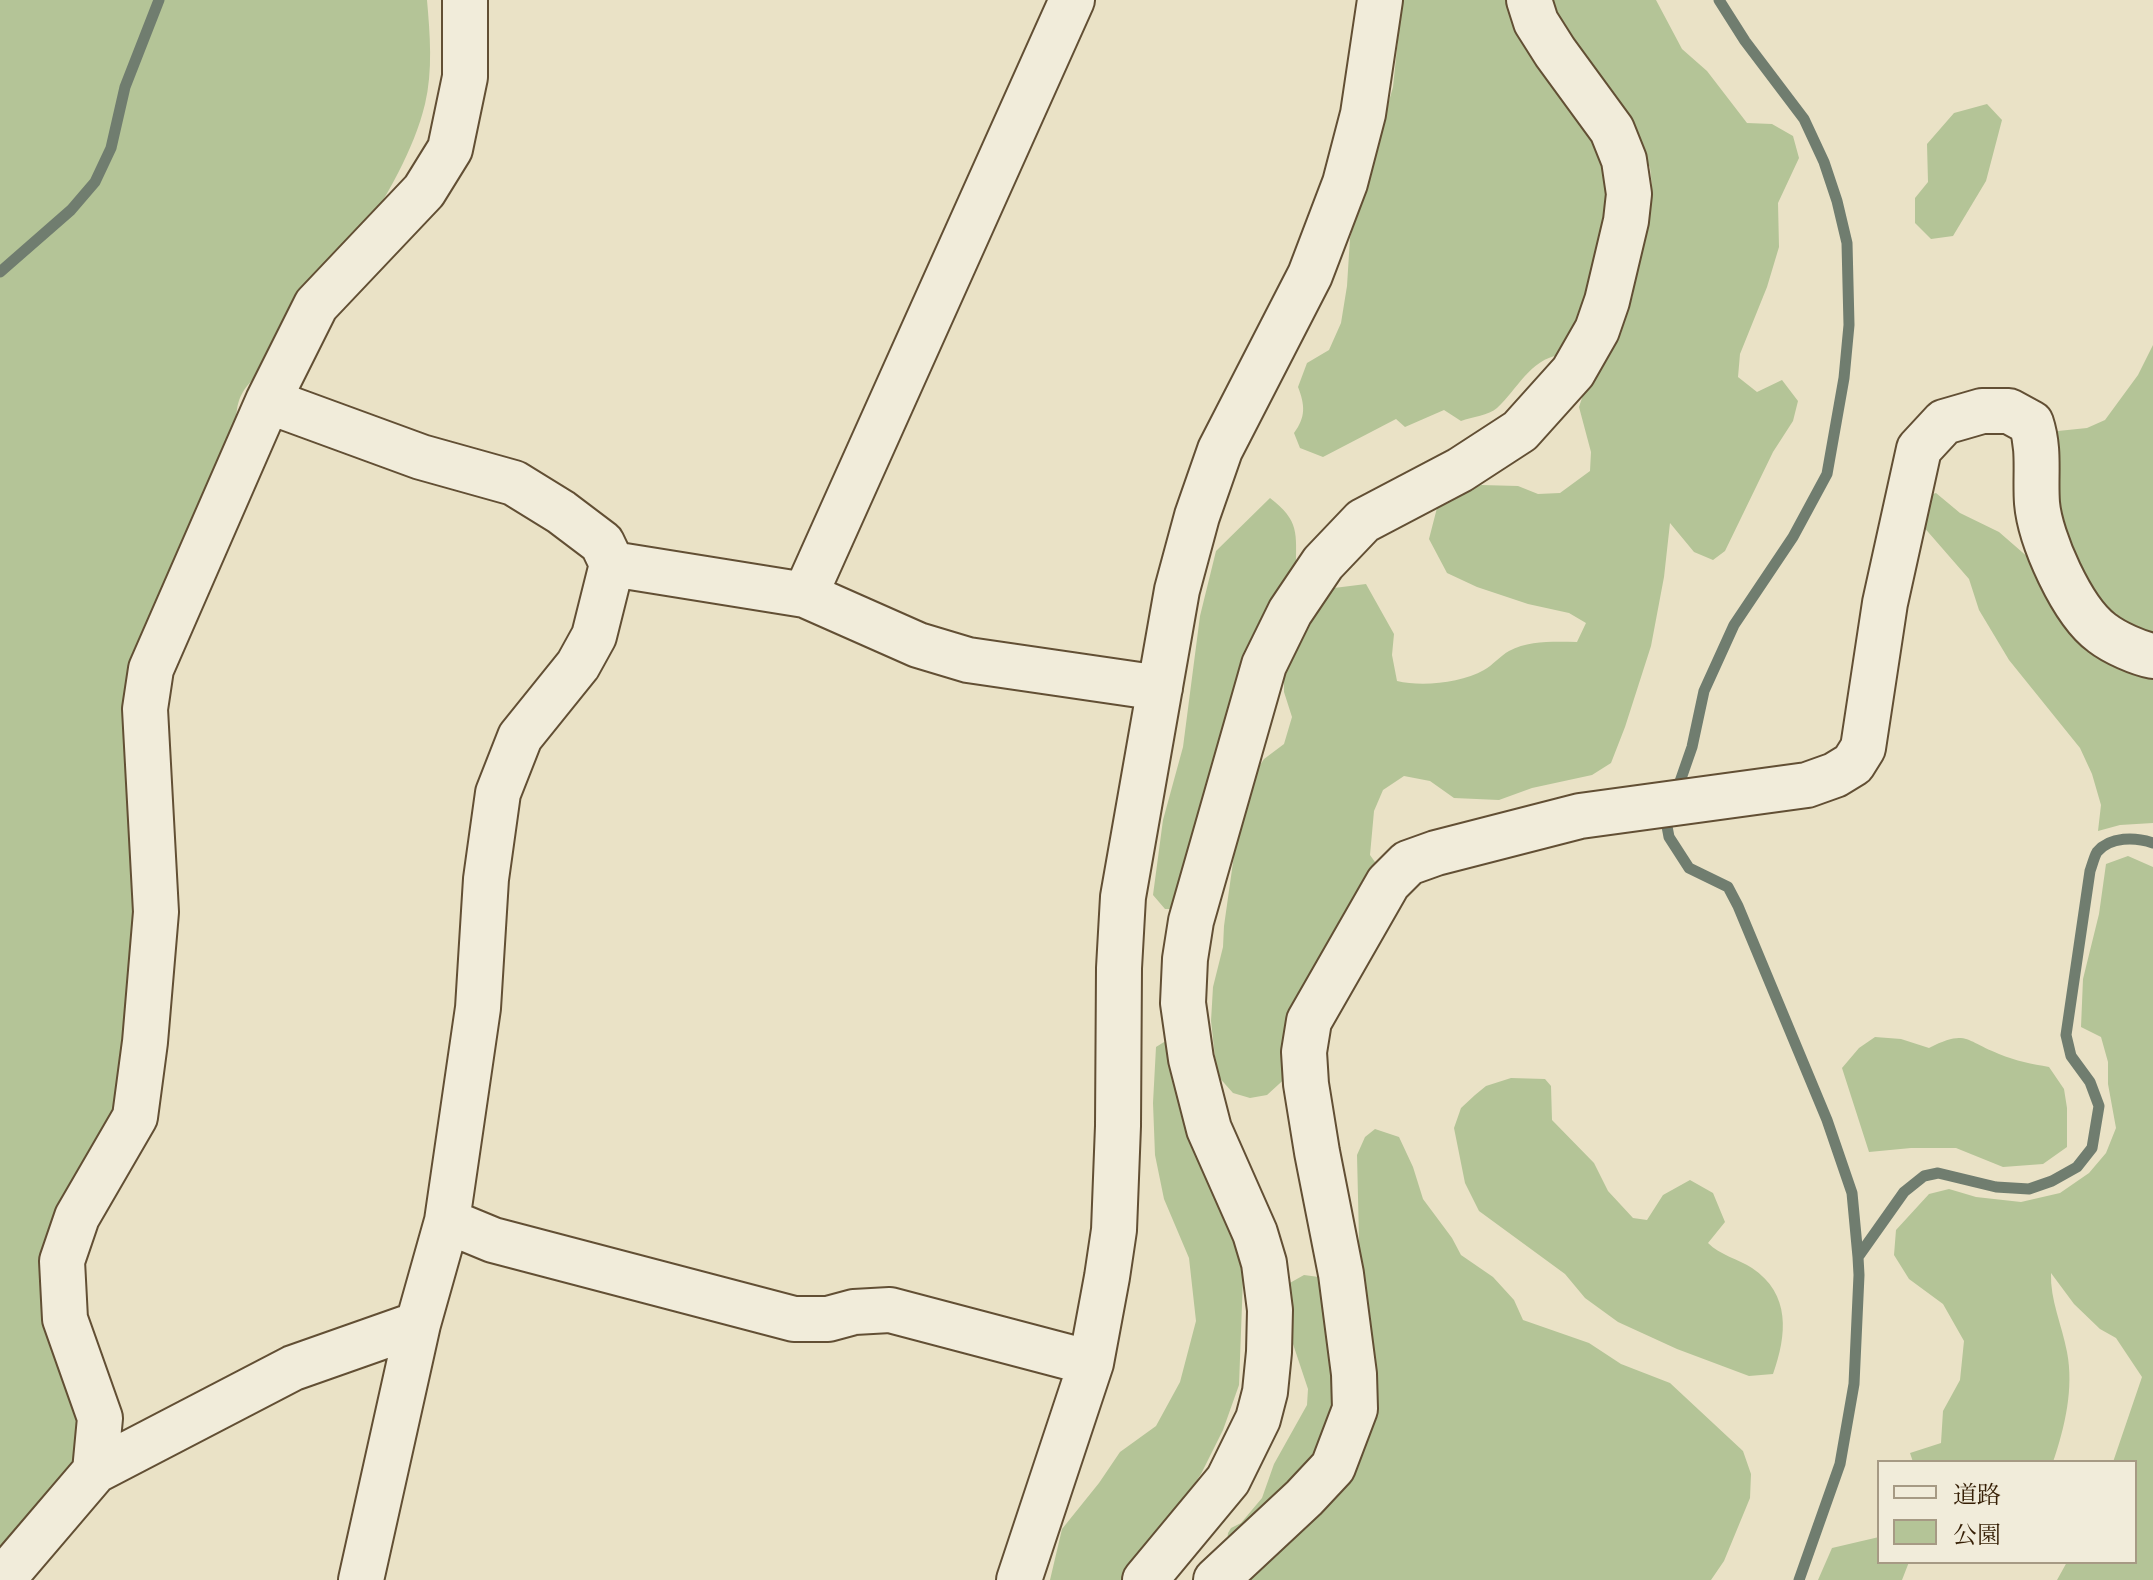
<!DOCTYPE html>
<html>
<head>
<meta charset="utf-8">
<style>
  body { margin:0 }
  #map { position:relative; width:2153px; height:1580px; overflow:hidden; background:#eae2c6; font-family:"EB Garamond","Noto Serif JP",serif }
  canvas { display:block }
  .legend { position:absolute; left:1877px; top:1460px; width:260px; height:104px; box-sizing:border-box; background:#f1ecda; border:2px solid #a69a84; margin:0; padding:10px 14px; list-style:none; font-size:24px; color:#351e04 }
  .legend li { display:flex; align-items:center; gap:16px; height:40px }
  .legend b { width:40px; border:2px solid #a69a84 }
</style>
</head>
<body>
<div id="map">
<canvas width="2153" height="1580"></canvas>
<ul class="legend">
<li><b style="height:10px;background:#f1ecda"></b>道路</li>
<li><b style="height:22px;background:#b4c497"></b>公園</li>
</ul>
</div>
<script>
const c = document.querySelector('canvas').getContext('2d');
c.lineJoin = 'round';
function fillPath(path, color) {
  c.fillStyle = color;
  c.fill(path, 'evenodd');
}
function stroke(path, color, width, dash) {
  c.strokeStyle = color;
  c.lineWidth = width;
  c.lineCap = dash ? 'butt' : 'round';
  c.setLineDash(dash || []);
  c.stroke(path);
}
fillPath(new Path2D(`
  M0,0H427C430,34 433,71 425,104C403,195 317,294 262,370C236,395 237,401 235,436L146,645L140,910L125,1100L60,1222L84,1431L79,1465L0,1552Z
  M1402,0H1508L1612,160L1596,295L1560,355C1530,359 1517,390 1497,408C1489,415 1472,417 1461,421L1444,410L1405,427L1396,419L1323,457L1300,448L1294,433C1306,417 1305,405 1298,387L1307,363L1329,350L1341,323L1347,286L1350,238L1393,87Z
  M1544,0H1656L1682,49L1707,71L1747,123L1772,124L1793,136L1799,158L1778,203L1779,247L1767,287L1740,354L1738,377L1757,392L1782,380L1798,401L1793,421L1773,452L1725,551L1713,560L1694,552L1670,523L1664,577L1651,646L1625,727L1611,763L1592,775L1532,788L1499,800L1454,798L1430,781L1404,776L1383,790L1374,811L1370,855L1380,869L1290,1074L1267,1095L1250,1098L1233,1093L1217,1075L1211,1021L1213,987L1223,947L1224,926L1236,841L1251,779L1264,759L1284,744L1292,717L1284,692V671L1318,607L1334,588L1366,584L1394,634L1392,655L1397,681C1422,687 1461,683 1484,670C1493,665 1500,656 1509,651C1530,640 1555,642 1577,642L1586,623L1569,613L1528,604L1477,587L1447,573L1429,539L1438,504L1481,485L1518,486L1538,494L1560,493L1590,471L1591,452L1579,407L1586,386L1621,333L1633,295L1637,220L1652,187L1650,167L1635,150Z
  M1987,104L2002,120L1986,181L1953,236L1931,239L1915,223V198L1928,182L1927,144L1954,113Z
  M2153,345V645L2120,632L2057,543L2049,445L2058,431L2087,428L2105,420L2138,375Z
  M1936,493L1960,513L1999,532L2153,666V823L2120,825L2098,831L2101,805L2092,774L2080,748L2009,660L1979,610L1969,579L1922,525L1927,496Z
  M1270,498C1300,521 1296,533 1296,568L1179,909H1165L1153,895L1163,820L1183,747L1200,616L1216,551Z
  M2128,856L2153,867V1580H2057L2067,1562H2135V1462H2113L2142,1377L2116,1338L2100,1329L2074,1304L2051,1273C2050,1300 2062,1325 2067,1352C2074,1388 2065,1427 2053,1462H1913L1910,1453L1941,1443L1943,1411L1960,1380L1964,1341L1943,1304L1909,1279L1894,1255L1896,1230L1929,1194L1949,1189L1976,1197L2021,1202L2060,1193L2089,1173L2106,1153L2116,1128L2108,1084V1062L2101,1037L2081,1027L2083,979L2099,914L2106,864Z
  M1177,1034L1235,1227L1243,1278L1239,1385L1223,1430L1201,1474L1128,1580H1050L1062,1529L1099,1483L1120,1452L1156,1426L1180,1382L1196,1321L1189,1258L1164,1199L1155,1155L1153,1103L1156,1047Z
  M1875,1037L1901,1039L1929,1048C1967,1029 1965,1041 1999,1054C2016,1061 2032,1064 2049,1067L2064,1089L2067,1108V1147L2043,1164L2003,1167L1956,1148H1911L1869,1152L1842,1068L1859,1048Z
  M1511,1078L1545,1079L1551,1086L1552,1120L1594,1163L1608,1191L1633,1218L1647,1220L1663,1195L1690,1180L1713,1193L1725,1222L1708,1243C1720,1255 1738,1259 1752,1268C1791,1294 1787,1335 1773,1374L1749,1376L1677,1349L1618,1322L1585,1298L1565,1274L1479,1211L1465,1183L1454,1128L1461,1108L1475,1095L1486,1086Z
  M1375,1129L1399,1137L1413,1167L1423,1199L1452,1238L1461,1255L1493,1277L1514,1300L1523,1320L1589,1343L1621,1364L1670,1383L1743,1451L1751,1474L1750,1498L1724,1561L1711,1580H1231L1238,1572L1300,1532L1315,1508L1356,1279L1359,1239L1357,1155L1365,1137Z
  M1304,1275L1326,1278L1340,1434L1227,1542L1228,1533L1231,1528L1241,1523L1262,1498L1274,1464L1307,1405L1308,1389L1287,1326L1288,1284Z
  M1879,1537V1562H1909L1902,1580H1818L1832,1548Z`), '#b4c497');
stroke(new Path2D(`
  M0,272L71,210L95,182L111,148L125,87L159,0
  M1676,793L1692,747L1704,691L1734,625L1793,537L1827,474L1844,378L1849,325L1847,243L1837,201L1824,162L1804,119L1745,41L1719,0
  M1669,813L1666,821L1669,837L1689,868L1728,887L1738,906L1827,1120L1852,1193L1858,1257L1859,1275L1854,1384L1840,1464L1799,1580
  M1858,1257L1904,1192L1924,1176L1938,1173L1996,1187L2029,1189L2052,1181L2077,1167L2092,1148L2099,1106L2090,1082L2071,1056L2066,1035L2090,871C2092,866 2094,857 2097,852C2110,836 2136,837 2153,843`), '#707d6f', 11);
const minor = new Path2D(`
  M268,401L421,457L514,483L561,512L602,543L612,564L594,636L578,665L520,737L498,793L486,879L478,1008L447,1221L418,1324L361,1580
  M612,564L805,595L918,645L968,660L1160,688
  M805,595L1072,0
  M447,1221L493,1240L794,1319H828L854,1312L890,1310L1091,1363
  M95,1471L100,1418L65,1319L62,1261L77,1217L135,1117L145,1042L156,912L145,709L151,669L268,401L316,305L424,191L450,149L465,77V0
  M2,1580L95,1471L293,1368L418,1324
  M1019,1580L1091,1363L1107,1277L1114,1230L1118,1126L1119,968L1123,897L1177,590L1197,516L1220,450L1310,275L1345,183L1363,114L1380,0
  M1145,1580L1228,1480L1258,1419L1265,1392L1269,1352L1270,1310L1264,1263L1255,1233L1209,1129L1191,1059L1183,1003L1185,959L1191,921L1264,665L1290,612L1323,563L1363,521L1460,470L1520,431L1573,372L1597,330L1607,301L1626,221L1629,194L1624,160L1612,130L1555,52L1536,22L1529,0
  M1216,1580L1304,1498L1333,1467L1355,1409L1354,1374L1341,1274L1317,1152L1306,1084L1304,1052L1309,1021L1388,883L1408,863L1436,853L1580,816L1807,785L1835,775L1853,764L1863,748L1885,603L1919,449L1944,422L1982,411H2009L2031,423C2040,450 2035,475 2037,503C2040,539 2072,611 2102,633C2115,643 2138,653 2153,656`);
stroke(minor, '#624f34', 48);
stroke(minor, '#f1ecda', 44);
</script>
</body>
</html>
